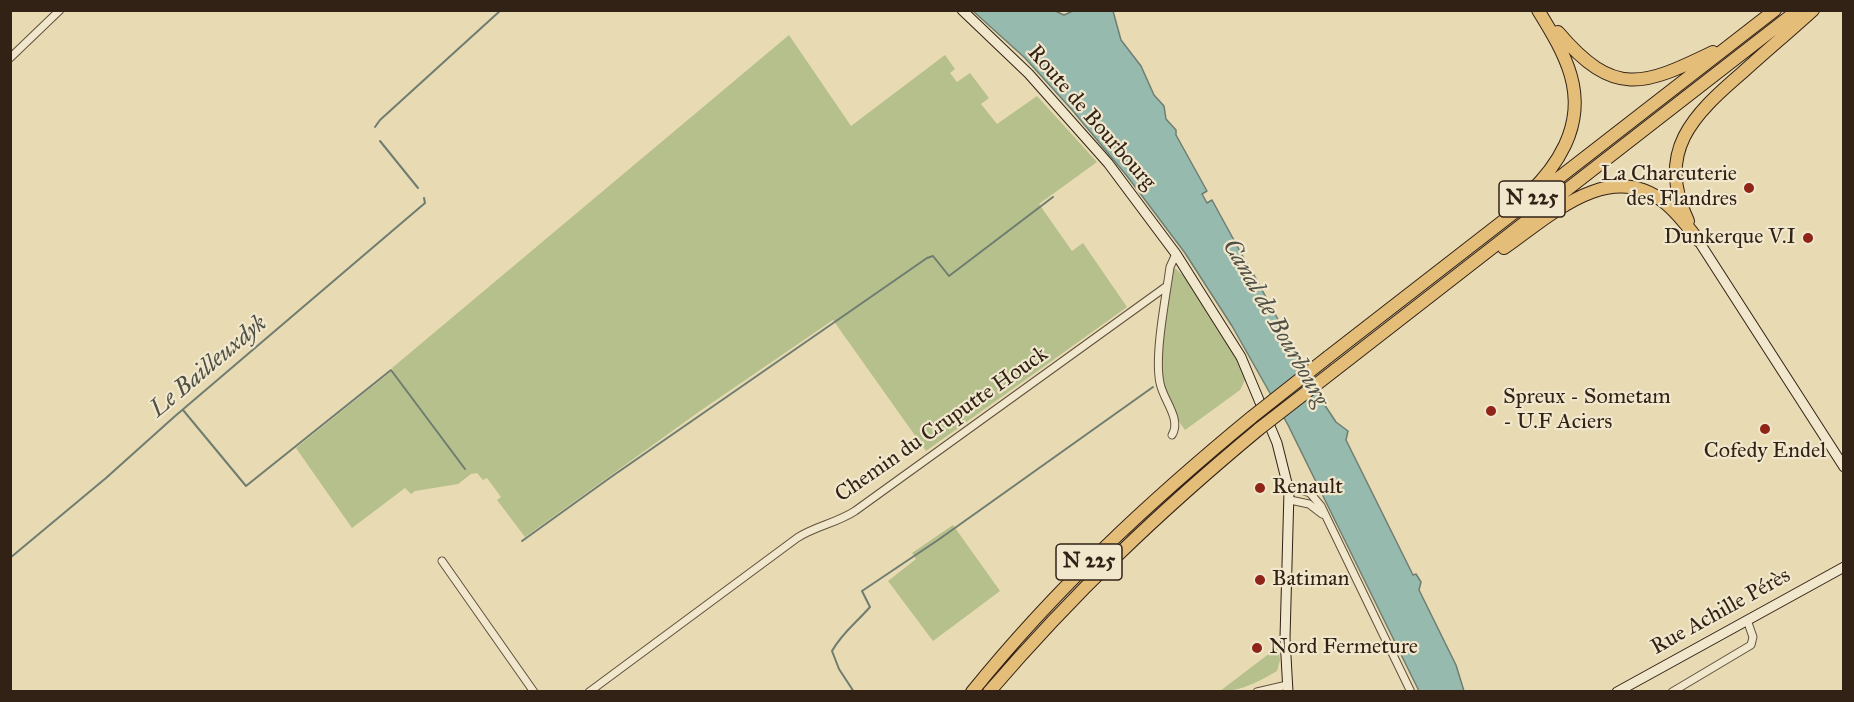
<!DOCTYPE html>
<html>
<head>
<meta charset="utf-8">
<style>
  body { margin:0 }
  #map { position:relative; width:1854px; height:702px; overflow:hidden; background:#e8dab2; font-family:"IM FELL Great Primer",serif }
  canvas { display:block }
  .frame { position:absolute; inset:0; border:12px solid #322216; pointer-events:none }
</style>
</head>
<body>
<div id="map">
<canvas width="1854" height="702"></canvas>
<div class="frame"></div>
</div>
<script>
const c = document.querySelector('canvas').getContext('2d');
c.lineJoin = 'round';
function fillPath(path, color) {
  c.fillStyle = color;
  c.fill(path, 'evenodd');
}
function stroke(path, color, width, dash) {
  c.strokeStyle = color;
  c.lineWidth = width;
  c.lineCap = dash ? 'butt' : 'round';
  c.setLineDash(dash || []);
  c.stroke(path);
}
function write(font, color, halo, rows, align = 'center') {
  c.font = font + ' "IM FELL Great Primer",serif';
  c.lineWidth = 4.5;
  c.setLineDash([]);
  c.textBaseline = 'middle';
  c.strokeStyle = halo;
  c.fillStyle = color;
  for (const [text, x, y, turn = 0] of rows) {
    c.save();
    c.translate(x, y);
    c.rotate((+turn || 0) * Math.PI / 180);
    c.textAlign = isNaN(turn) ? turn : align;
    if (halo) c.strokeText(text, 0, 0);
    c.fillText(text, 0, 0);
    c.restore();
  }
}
fillPath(new Path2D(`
  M789,35L851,126L945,55L955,69L950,73L957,82L970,73L989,98L981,104L997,124L1037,96L1097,162L1039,204L1072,251L1083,243L1127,307L926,451L833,320L700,411L525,537L497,500L501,497L487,478L483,480L477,473L471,474L458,484L415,491L411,494L405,488L352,528L296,448L393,370L392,368Z
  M1175,268L1185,277L1232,349L1246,378L1240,390L1185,430C1174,414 1161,392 1160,371C1157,341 1167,300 1171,270Z
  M953,525L1000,591L933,641L888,581L916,559L912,553Z
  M1278,647L1280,660L1277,671C1260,681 1240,692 1220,691Z`), '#b5c08c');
const water = new Path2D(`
  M1053,10L1064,15L1073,11H1113L1121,40L1141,66L1154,95L1164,106L1166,119L1176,130V135L1207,191L1202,194L1207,203L1212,200L1247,264L1242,267L1248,277L1254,275L1322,401L1336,422L1348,431L1346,440L1413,575L1416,574L1421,582L1419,590L1456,665L1464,691H1419L1288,425L1232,326L1185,253L1127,176L1073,111L1025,58L973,11Z`);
fillPath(water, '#97baae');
stroke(water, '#6f7d71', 1.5);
stroke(new Path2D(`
  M375,127L380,120L501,10
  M380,141L418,188
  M183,410L246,486L391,370L465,469
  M522,541L611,477L927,258L933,256L949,276L1053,197
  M10,558L106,478L174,417L425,203L424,198
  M854,692L839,669L832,651C842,633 856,623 870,607L862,591L938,540L1153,387`), '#6f7d71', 2);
const street = new Path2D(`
  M10,58L60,10
  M1172,435C1182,419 1163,400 1160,383C1154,355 1166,297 1170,267L1176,254
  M1288,486L1310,493L1321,506L1411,692
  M1290,500L1309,504L1322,514
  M442,561L534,692
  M589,692L797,538C815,526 837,523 855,511L1167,286
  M1257,692L1287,685
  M1672,692L1751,645L1753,637L1747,620`);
const secondary = new Path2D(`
  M962,10L1029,74L1108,163L1176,254L1241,357L1277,443L1289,491L1285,638L1288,692
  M1698,240L1844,467
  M1617,692L1844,567`);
const highway = new Path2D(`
  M1558,32C1614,98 1643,86 1713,52
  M1529,193C1544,179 1556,164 1565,145C1589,94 1565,54 1538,10
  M1688,221C1655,151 1693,115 1743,72C1766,51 1790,31 1813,10
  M1504,248C1549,217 1609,158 1664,202C1678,213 1688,227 1698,240
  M1328,357L1775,10
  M1335,370L1798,10
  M972,692C1055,589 1151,500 1252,417
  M989,692C1074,593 1159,512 1259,429`);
stroke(street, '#60503d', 9);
stroke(secondary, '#322216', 11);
stroke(highway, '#322216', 14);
stroke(street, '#f0e7cd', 7);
stroke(secondary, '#f0e7cd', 9);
stroke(highway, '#e4bd79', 12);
const highwayBridge = new Path2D(`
  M1252,417L1328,357
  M1259,429L1335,370`);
stroke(highwayBridge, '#322216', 14, []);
stroke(highwayBridge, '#e4bd79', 12);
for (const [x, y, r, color] of [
  [1749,188,6,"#8f2418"],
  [1808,238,6,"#8f2418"],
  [1491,411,6,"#8f2418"],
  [1765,429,6,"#8f2418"],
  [1260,488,6,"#8f2418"],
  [1260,580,6,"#8f2418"],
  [1257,648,6,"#8f2418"]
]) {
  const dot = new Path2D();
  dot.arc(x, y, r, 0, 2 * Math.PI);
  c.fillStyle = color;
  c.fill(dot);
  stroke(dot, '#f0e7cd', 2);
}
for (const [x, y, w] of [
  [1532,199,66],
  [1089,562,66]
]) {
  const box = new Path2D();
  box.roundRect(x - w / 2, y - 18, w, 36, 4.5);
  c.fillStyle = '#f0e7cd';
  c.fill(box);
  stroke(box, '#322216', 1.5);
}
write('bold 21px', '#322216', null, [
  ["N 225",1532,199],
  ["N 225",1089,562]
]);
write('22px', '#322216', '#f0e7cd', [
  ["Route de Bourbourg",1091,118,49],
  ["Chemin du Cruputte Houck",942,425,-35],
  ["Rue Achille Pérès",1721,612,-29]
]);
write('22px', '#322216', '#f0e7cd', [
  ["La Charcuterie",1737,175,"right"],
  ["des Flandres",1737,200,"right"],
  ["Dunkerque V.I",1796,238,"right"],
  ["Spreux - Sometam",1503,398],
  ["- U.F Aciers",1503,423],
  ["Cofedy Endel",1765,452,"center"],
  ["Renault",1272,488],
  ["Batiman",1272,580],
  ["Nord Fermeture",1269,648]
], 'left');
write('italic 24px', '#505044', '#f0e7cd', [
  ["Canal de Bourbourg",1275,323,60],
  ["Le Bailleuxdyk",209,367,-40]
]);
</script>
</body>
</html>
